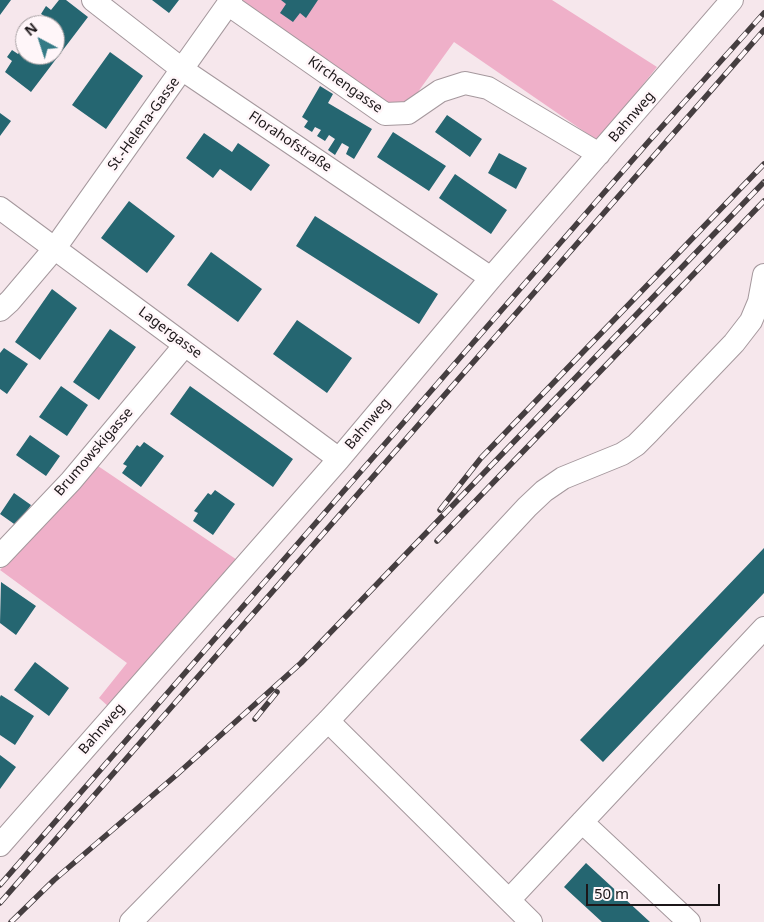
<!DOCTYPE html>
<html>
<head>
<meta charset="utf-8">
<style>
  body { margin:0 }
  #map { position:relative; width:764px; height:922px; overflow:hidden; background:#f6e7ec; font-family:"Noto Sans",sans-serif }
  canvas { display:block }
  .north { position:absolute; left:15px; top:15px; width:50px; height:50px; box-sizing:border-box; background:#fff6f9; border:1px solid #a49d9f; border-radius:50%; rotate:320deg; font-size:14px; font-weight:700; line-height:20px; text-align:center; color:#1c1719 }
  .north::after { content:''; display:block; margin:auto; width:18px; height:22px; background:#347a86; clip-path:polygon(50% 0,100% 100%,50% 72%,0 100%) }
  .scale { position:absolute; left:586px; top:884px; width:134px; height:22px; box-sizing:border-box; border:2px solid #1c1719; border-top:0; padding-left:6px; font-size:15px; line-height:18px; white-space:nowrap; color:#1c1719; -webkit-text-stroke:4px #fff6f9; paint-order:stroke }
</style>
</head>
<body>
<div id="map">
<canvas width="764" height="922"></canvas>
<div class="north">N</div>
<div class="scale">50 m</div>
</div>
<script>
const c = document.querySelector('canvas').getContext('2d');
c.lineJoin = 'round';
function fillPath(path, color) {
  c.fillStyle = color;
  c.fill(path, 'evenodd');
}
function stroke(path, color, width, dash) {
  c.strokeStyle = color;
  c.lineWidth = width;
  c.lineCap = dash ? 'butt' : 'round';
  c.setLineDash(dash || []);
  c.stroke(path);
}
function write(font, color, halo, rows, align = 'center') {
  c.font = font + ' "Noto Sans",sans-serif';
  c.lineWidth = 5;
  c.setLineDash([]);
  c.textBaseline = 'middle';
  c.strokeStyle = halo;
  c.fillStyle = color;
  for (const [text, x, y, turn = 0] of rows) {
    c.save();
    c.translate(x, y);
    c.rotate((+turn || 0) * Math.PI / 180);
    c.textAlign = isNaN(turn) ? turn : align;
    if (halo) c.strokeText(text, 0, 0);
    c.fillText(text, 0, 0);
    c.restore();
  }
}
fillPath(new Path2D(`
  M234,0H552L657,67L598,141L454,42L410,103L387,109Z
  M98,466L249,568L118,715L99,698L127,663L0,570Z`), '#efb0c9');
fillPath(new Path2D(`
  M0,0H11L0,15Z
  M59,0H66L88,17L31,92L5,72L12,61L7,57L12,50L18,54L25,45V55H55V25H40L46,17L41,14L46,6L51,10Z
  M152,0H179L169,13Z
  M281,0H318L306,18L300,13L293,22L280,13L286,4Z
  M110,52L143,76L106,129L72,105Z
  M320,86L333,94L328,103L372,129L354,159L346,154L349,147L342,143L335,155L328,150L335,139L329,135L325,141L317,136L321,130L315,127L312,132L304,127L308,121L302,117Z
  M0,113L11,121L0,136Z
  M447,115L482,139L470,157L435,132Z
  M393,132L446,166L429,191L377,157Z
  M204,133L232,152L238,143L270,165L251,191L220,169L213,178L186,158Z
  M499,153L527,168L516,189L488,173Z
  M455,174L507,210L491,234L439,198Z
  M129,201L175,236L147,273L101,238Z
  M315,216L438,294L419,324L296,246Z
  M211,252L262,289L238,322L187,285Z
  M52,289L77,308L40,360L15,342Z
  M297,320L352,358L327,393L273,354Z
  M110,329L136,347L99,400L73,382Z
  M4,348L28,364L7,394L0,389V353Z
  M61,386L88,405L67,436L39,417Z
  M190,386L293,459L273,487L170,414Z
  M30,435L60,456L46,476L16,455Z
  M144,442L164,456L141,487L122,473L127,466L123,464L137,445L140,447Z
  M215,490L235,504L213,535L193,521L198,513L194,511L208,493L211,495Z
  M14,493L31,505L17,526L0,514Z
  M764,548V593L603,762L580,740Z
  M1,582L36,606L16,635L0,623Z
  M35,662L69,688L49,716L14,690Z
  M1,695L34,716L15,745L0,735V697Z
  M0,755L16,767L0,789Z
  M586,863L650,922H602L564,887Z`), '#256671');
const minor = new Path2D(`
  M93,0L183,70L491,278
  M229,5L385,114L408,113L440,91L465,83L488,88L599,154
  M0,208L339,459
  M0,310L10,301L55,248L231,0
  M0,556L71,481L185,345
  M328,721L531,922
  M582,822L689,922
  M0,845L339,459L491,278L732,0
  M509,900L764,628
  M131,922L328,721L527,507L544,491L563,478L622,454L636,445L649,432L734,343L751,321L759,302L764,275`);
stroke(minor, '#a5989d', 24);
stroke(minor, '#fff', 22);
const rail = new Path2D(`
  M440,510L481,458L764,164
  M437,541L764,201
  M255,719L277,692
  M0,885L650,140L764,13
  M0,903L764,30
  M11,922L54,880L174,777L301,663L764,182`);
stroke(rail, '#453e40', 5.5);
stroke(rail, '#fff6f9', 4, [11]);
write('14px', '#1c1719', '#fff6f9', [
  ["Kirchengasse",345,85,35],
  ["Bahnweg",632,117,-49],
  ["St.-Helena-Gasse",144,124,-54],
  ["Florahofstraße",290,142,34],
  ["Lagergasse",170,333,37],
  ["Bahnweg",368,424,-50],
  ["Brumowskigasse",94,452,-49],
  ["Bahnweg",102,729,-49]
]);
</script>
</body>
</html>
